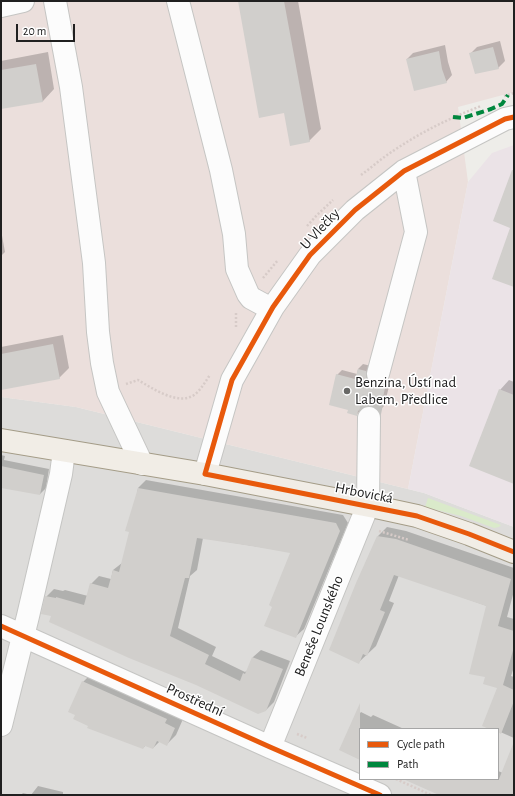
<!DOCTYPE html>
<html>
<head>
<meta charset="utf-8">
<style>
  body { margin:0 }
  #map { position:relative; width:515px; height:796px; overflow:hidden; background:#eeede9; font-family:"Alegreya Sans",sans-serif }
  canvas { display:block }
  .frame { position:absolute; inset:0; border:2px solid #202020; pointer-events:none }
  .legend { position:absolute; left:359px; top:728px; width:140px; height:52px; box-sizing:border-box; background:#fff; border:1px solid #a6a6a6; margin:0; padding:5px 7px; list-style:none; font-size:12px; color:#202020 }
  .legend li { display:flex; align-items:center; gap:8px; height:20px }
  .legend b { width:20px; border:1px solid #a6a6a6 }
  .scale { position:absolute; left:16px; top:24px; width:59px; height:18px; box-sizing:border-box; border:2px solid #202020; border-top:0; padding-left:5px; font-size:12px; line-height:14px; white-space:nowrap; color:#202020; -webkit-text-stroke:3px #fff; paint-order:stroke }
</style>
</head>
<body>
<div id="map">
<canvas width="515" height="796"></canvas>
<div class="frame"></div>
<ul class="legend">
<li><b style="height:5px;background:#e8590c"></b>Cycle path</li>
<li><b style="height:5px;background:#00873e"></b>Path</li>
</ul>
<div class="scale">20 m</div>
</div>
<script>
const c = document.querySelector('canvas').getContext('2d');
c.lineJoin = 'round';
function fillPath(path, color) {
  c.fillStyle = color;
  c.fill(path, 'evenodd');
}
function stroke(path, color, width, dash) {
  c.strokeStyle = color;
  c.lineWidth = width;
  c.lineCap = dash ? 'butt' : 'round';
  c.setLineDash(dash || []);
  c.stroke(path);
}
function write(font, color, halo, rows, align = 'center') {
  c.font = font + ' "Alegreya Sans",sans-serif';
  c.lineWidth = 3;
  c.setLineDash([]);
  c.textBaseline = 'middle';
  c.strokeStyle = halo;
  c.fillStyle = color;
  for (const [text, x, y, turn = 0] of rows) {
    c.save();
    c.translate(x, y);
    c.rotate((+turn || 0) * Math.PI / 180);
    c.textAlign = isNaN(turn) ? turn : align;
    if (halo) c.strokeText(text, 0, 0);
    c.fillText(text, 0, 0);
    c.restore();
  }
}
fillPath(new Path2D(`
  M1,397L76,407L424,493L514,527V795H1ZM360,729H498V779H360Z`), '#dddcda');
fillPath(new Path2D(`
  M1,1H514V92L458,107L468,182L408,489L76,407L1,397Z`), '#ebdfdc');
fillPath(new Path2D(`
  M514,145V527L424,493L408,489L468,182L492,153Z`), '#ebe3e7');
fillPath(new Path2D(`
  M428,498L501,525L499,527L494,528L461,516L425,507Z`), '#daeaca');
fillPath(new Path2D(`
  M239,1H298L321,129L309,141L285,112Z
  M500,41L505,61L498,68L471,53L477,47Z
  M445,45L448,62L452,75L446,82L407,59L413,53Z
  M48,52L54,89L43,101L1,108V61Z
  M1,230L5,252L1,256Z
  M63,335L69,368L59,378L1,389V347Z
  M363,364L371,366L380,381L387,382L391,379L384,406L380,410L376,406L369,405L363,406L362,409L357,414L349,409L337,375L342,370L357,374L358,369Z
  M509,380L514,382V482L500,390Z
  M1,455L5,456L4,460L49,469L46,488L40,494L1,487Z
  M146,480L343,515L348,523L304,629L296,636L291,552L203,538L197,570L190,576L178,628L216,647L212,656L245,672L248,670L253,657L261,650L290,661L274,702L266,710L46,597L54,589L63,591L65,590L88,596L91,584L99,576L111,579L113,570L122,563L131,531L138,488Z
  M387,527L406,531L514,568V591L507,617L514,619V667L511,676L514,677V738L498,731V729H492L499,687L487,606L399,575L389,601L394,603L376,646L359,662L378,536Z
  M92,673L183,719L176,735L167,744L160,741L153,748L146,745L143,748L88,727L89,725L83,682Z
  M361,712L371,717L373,715L404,729H360V758L354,720Z
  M514,760V795H442L406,779H498V771L503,773Z
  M38,786L63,792V795H21L23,793L31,795Z`), '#0003');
fillPath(new Path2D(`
  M238,1H284L310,142L290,146L284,113L259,118Z
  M493,47L499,69L475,74L469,53Z
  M439,51L442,69L447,83L414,91L406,59Z
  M36,64L43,102L1,109V70Z
  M512,170H514V287L492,279L510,228L493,221Z
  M53,344L60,379L1,390V354Z
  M358,369L366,371V378L369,383L374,386H381L386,383L380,412L375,407L369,406L363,407L358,411L357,416L347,413L348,410L329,405L336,374L355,379Z
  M499,389L514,395V484L469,466Z
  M1,466L44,475L40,495L1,488Z
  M138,488L336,523L340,531L296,638L264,626L272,607L269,605L290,553L251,546L197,538L189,578H185L170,636L209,655L205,664L240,681L243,673L245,674L252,657L283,669L266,711L258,714L196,685L129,658L49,622L51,616L41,614L45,596L56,598V597L84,605L90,583L108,588L113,570L119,572L129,532L125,531Z
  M377,536L396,539L511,579L498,626L514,631V647L503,685L514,690V701L501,734L498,732V729H489L482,726L497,688L483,684L485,677L469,674L486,606L394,575L380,610L385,612L367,656L363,654L359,664L329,650L356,583Z
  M82,681L167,719L165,723L175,728L167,746L157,741L153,749L145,746L143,749L87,728L88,726L73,719L75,715L68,712Z
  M360,703V760L339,750Z
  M513,744H514V795H439L403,779H499Z`), '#d1cfcc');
stroke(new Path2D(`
  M369,418L378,374`), '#c5c4c1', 22, [22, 11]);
const minor = new Path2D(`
  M55,1L71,87L94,263L98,332L102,363L108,392L142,464
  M178,1L221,170L234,234L237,269L248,294L251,298L264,305L273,307
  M1,6L23,1
  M378,374L416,232L404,171
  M205,474L232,380L273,307L310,255L355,210L404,171L505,119L514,117
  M1,626L270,747L380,795
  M1,725L28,616L61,474L64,451
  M270,747L368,505L369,418`);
const major = new Path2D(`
  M1,440L205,474L380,508L417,516L469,534L514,552`);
stroke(minor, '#c5c5c3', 24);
stroke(major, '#a49c87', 24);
stroke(new Path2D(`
  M504,96L514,93
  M361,175C372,167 382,158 393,151C421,132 450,118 481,106
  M307,226L317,215L333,200
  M263,278L278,260
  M236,327V312
  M126,384L138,380C152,388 178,406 194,395C201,390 205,382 210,375
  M379,531L409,540
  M297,734L307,738
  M396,779L431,795`), '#d7cbc8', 2.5, [2, 2]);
stroke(minor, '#fcfcfc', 22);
stroke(major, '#f1ede6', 22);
stroke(new Path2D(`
  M453,117L463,118L491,109L502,104L508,95`), '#00873e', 4, [8, 4]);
stroke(new Path2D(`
  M514,117L505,119L404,171L355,210L310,255L273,307L232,380L205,474L417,516L469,534L514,552
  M1,626L270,747L380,795`), '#e8590c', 5);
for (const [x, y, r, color] of [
  [347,391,4,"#686866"]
]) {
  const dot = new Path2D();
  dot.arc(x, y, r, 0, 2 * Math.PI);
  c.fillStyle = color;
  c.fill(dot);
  stroke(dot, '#fff', 1.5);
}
write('15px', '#202020', '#fff', [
  ["U Vlečky",320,229,-47],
  ["Hrbovická",364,493,11],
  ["Beneše Lounského",319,626,-68],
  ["Prostřední",195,700,24]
]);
write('15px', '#202020', '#fff', [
  ["Benzina, Ústí nad",355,382],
  ["Labem, Předlice",355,399]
], 'left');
</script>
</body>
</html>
